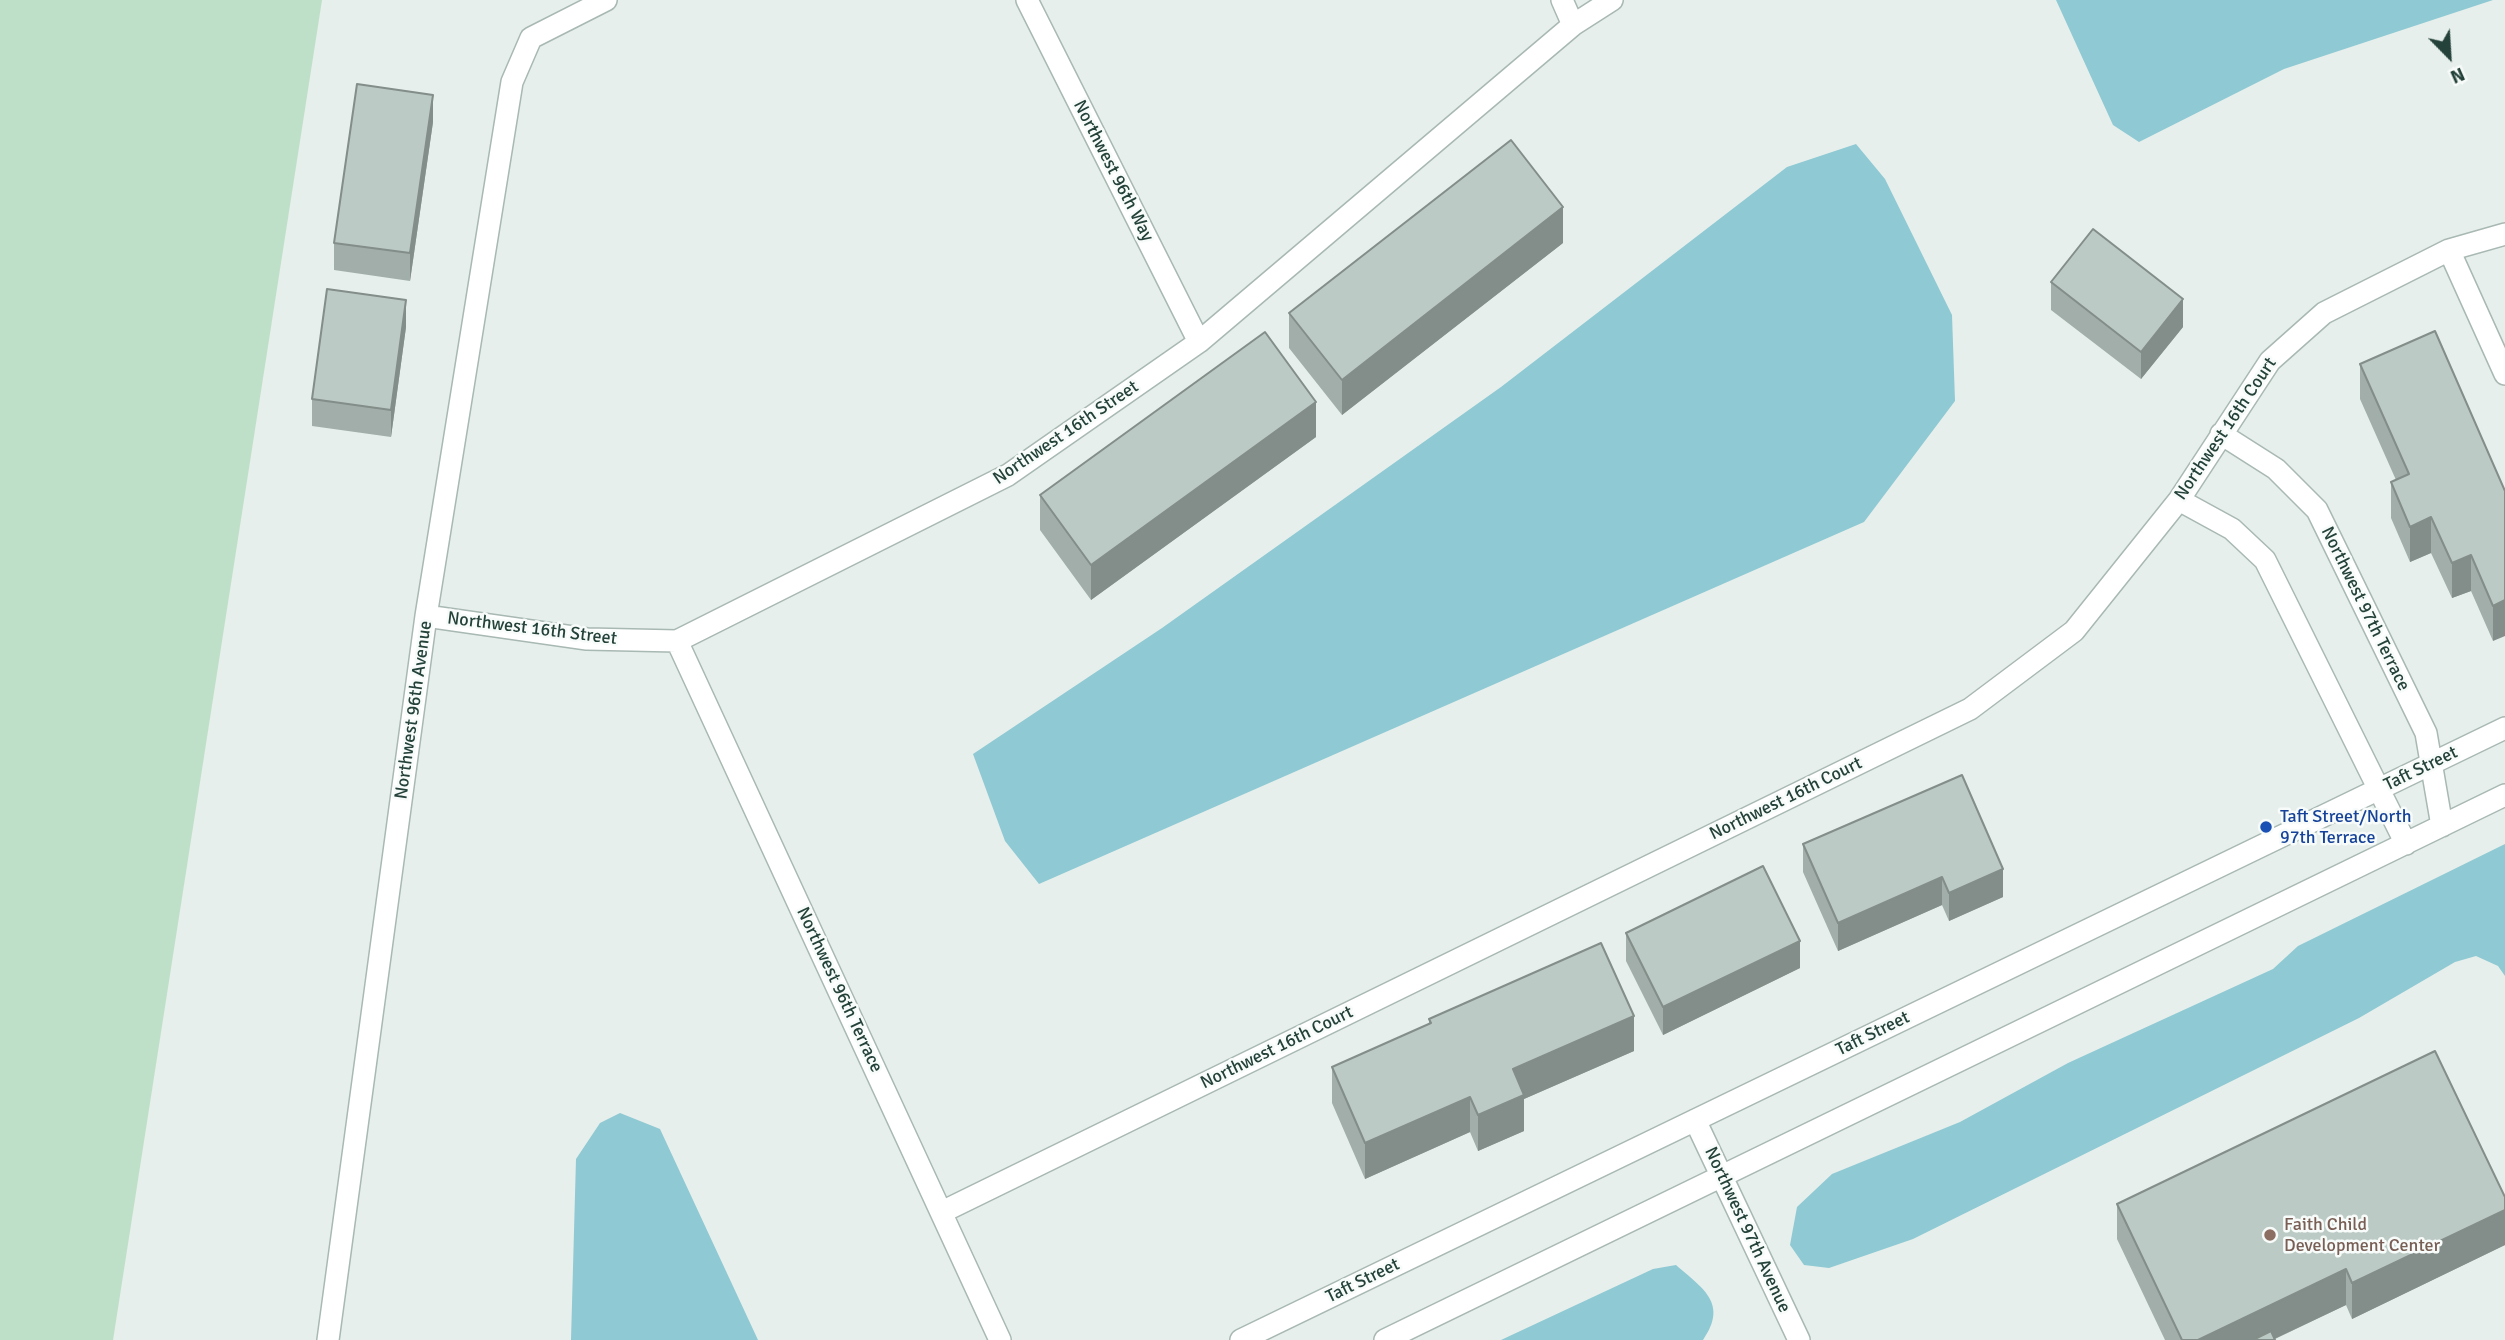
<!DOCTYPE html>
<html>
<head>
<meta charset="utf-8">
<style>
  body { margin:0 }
  #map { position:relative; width:2505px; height:1340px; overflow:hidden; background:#e6efeb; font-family:Signika,sans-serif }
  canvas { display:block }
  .north { position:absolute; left:2414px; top:21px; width:70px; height:70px; -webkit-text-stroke:5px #f7fbf9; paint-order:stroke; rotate:156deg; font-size:19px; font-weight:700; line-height:28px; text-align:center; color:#24423a }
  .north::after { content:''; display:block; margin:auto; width:24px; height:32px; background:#24423a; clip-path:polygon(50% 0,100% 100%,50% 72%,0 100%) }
</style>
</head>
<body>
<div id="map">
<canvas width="2505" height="1340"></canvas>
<div class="north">N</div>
</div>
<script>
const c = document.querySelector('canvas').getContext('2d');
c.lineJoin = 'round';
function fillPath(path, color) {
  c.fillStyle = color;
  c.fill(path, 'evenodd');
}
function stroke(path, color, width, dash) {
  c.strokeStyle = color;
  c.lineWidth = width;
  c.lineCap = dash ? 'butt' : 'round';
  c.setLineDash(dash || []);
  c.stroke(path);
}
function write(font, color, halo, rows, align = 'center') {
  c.font = font + ' Signika,sans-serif';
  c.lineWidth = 5;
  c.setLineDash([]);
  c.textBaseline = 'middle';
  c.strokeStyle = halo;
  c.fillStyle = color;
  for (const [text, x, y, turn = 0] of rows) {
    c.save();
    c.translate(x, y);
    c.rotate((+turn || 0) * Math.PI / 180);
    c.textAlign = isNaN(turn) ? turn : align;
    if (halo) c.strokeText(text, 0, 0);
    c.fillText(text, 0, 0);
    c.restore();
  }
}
fillPath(new Path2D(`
  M0,0H322L113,1340H0Z`), '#bfe0c8');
fillPath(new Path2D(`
  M2056,0H2493L2284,69L2139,142L2113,125Z
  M1856,144L1885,179L1952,315L1955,401L1864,522L1039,884L1005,841L973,754L1162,628L1501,387L1787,167Z
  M2505,844V976L2498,966L2476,956L2455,962L2359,1018L1913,1239L1829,1268L1804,1265L1790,1245L1797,1207L1832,1174L1960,1122L2068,1063L2273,969L2298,946Z
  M620,1113L660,1129L758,1340H571L576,1159L600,1123Z
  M1676,1265C1702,1288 1729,1303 1703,1340H1501L1653,1269Z`), '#8ec9d4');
const minor = new Path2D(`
  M1027,0L1199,342
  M1562,0L1573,25
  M2449,250L2505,374
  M2221,434L2276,469L2317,510L2426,733L2442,826
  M2179,500L2232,529L2265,560L2406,844
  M426,616L587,639L677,641L1008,475L1199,342L1573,25L1612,0
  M677,641L1000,1340
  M1695,1120L1799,1340
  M942,1212L1970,709L2074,631L2179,500L2270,361L2324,313L2449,250L2505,234
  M328,1340L426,616L512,82L531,38L606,0
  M1241,1340L2505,728
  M1385,1340L2505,795`);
stroke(minor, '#a8b8b2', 24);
stroke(minor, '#fff', 21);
fillPath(new Path2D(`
  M433,122L410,281L334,270V243Z
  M1563,243L1342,415L1289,348V313Z
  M2051,282L2183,327L2141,379L2051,310Z
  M406,327L391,437L312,426V399Z
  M2360,364L2505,491L2493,641L2471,591L2452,598L2431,553L2410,562L2391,518V482L2396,480L2360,399Z
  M1316,437L1091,600L1040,530V495Z
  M1962,775L2003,897L1949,921L1942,905L1838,951L1803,872V844Z
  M1626,933L1800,968L1663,1035L1626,961Z
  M1429,1019L1634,1051L1524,1099V1131L1478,1151L1470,1132L1365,1179L1332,1103V1067L1429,1024Z
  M2505,1197V1245L2352,1319L2346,1305L2275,1339V1340H2165L2117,1239V1204Z`), '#a1aea9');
fillPath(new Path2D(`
  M433,95V122L410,281V253Z
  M1563,207V243L1342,415V380Z
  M2183,299V327L2141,379V352Z
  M406,300V327L391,437V410Z
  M1316,402V437L1091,600V565Z
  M2431,517V553L2410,562V527Z
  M2471,555V591L2452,598V563Z
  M2505,600V636L2493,641V606Z
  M2003,869V897L1949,921V893Z
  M1942,877V905L1838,951V923Z
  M1800,941V968L1663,1035V1007Z
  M1634,1016V1051L1524,1099V1131L1478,1151V1115L1513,1069Z
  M1470,1097V1132L1365,1179V1143Z
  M2505,1210V1245L2352,1319V1283Z
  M2346,1269V1305L2272,1340H2198Z`), '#838d89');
const building = new Path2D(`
  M357,84L433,95L410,253L334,243Z
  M1511,140L1563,207L1342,380L1289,313Z
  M2093,229L2183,299L2141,352L2051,282Z
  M327,289L406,300L391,410L312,399Z
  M2435,331L2505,491V600L2493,606L2471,555L2452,563L2431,517L2410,527L2391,482L2409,474L2360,364Z
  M1265,332L1316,402L1091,565L1040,495Z
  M1962,775L2003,869L1949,893L1942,877L1838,923L1803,844Z
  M1763,866L1800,941L1663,1007L1626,933Z
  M1601,943L1634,1016L1513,1069L1524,1095L1478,1115L1470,1097L1365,1143L1332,1067L1431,1023L1429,1019Z
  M2435,1051L2505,1197V1210L2352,1283L2346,1269L2198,1340H2182L2117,1204Z
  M2271,1331L2275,1340H2253Z`);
fillPath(building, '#bbcac4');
stroke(building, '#838d89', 2);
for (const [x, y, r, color] of [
  [2266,827,7,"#1a4fb4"],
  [2270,1235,7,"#8d6e63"]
]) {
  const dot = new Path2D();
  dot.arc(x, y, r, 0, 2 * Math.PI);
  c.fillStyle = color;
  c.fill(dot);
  stroke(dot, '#f7fbf9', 2.5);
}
write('18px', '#24423a', '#f7fbf9', [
  ["Northwest 96th Way",1113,171,63],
  ["Northwest 16th Court",2226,429,-56],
  ["Northwest 16th Street",1066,433,-34],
  ["Northwest 97th Terrace",2365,609,64],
  ["Northwest 16th Street",532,629,7],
  ["Northwest 96th Avenue",414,710,-82],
  ["Taft Street",2421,769,-26],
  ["Northwest 16th Court",1786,799,-26],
  ["Northwest 96th Terrace",839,990,65],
  ["Taft Street",1873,1034,-26],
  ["Northwest 16th Court",1277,1048,-26],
  ["Northwest 97th Avenue",1747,1230,65],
  ["Taft Street",1363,1281,-26]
]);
write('18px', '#164399', '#f7fbf9', [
  ["Taft Street/North",2280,817],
  ["97th Terrace",2280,838]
], 'left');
write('18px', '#785e54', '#f7fbf9', [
  ["Faith Child",2284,1225],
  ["Development Center",2284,1246]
], 'left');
</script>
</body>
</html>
